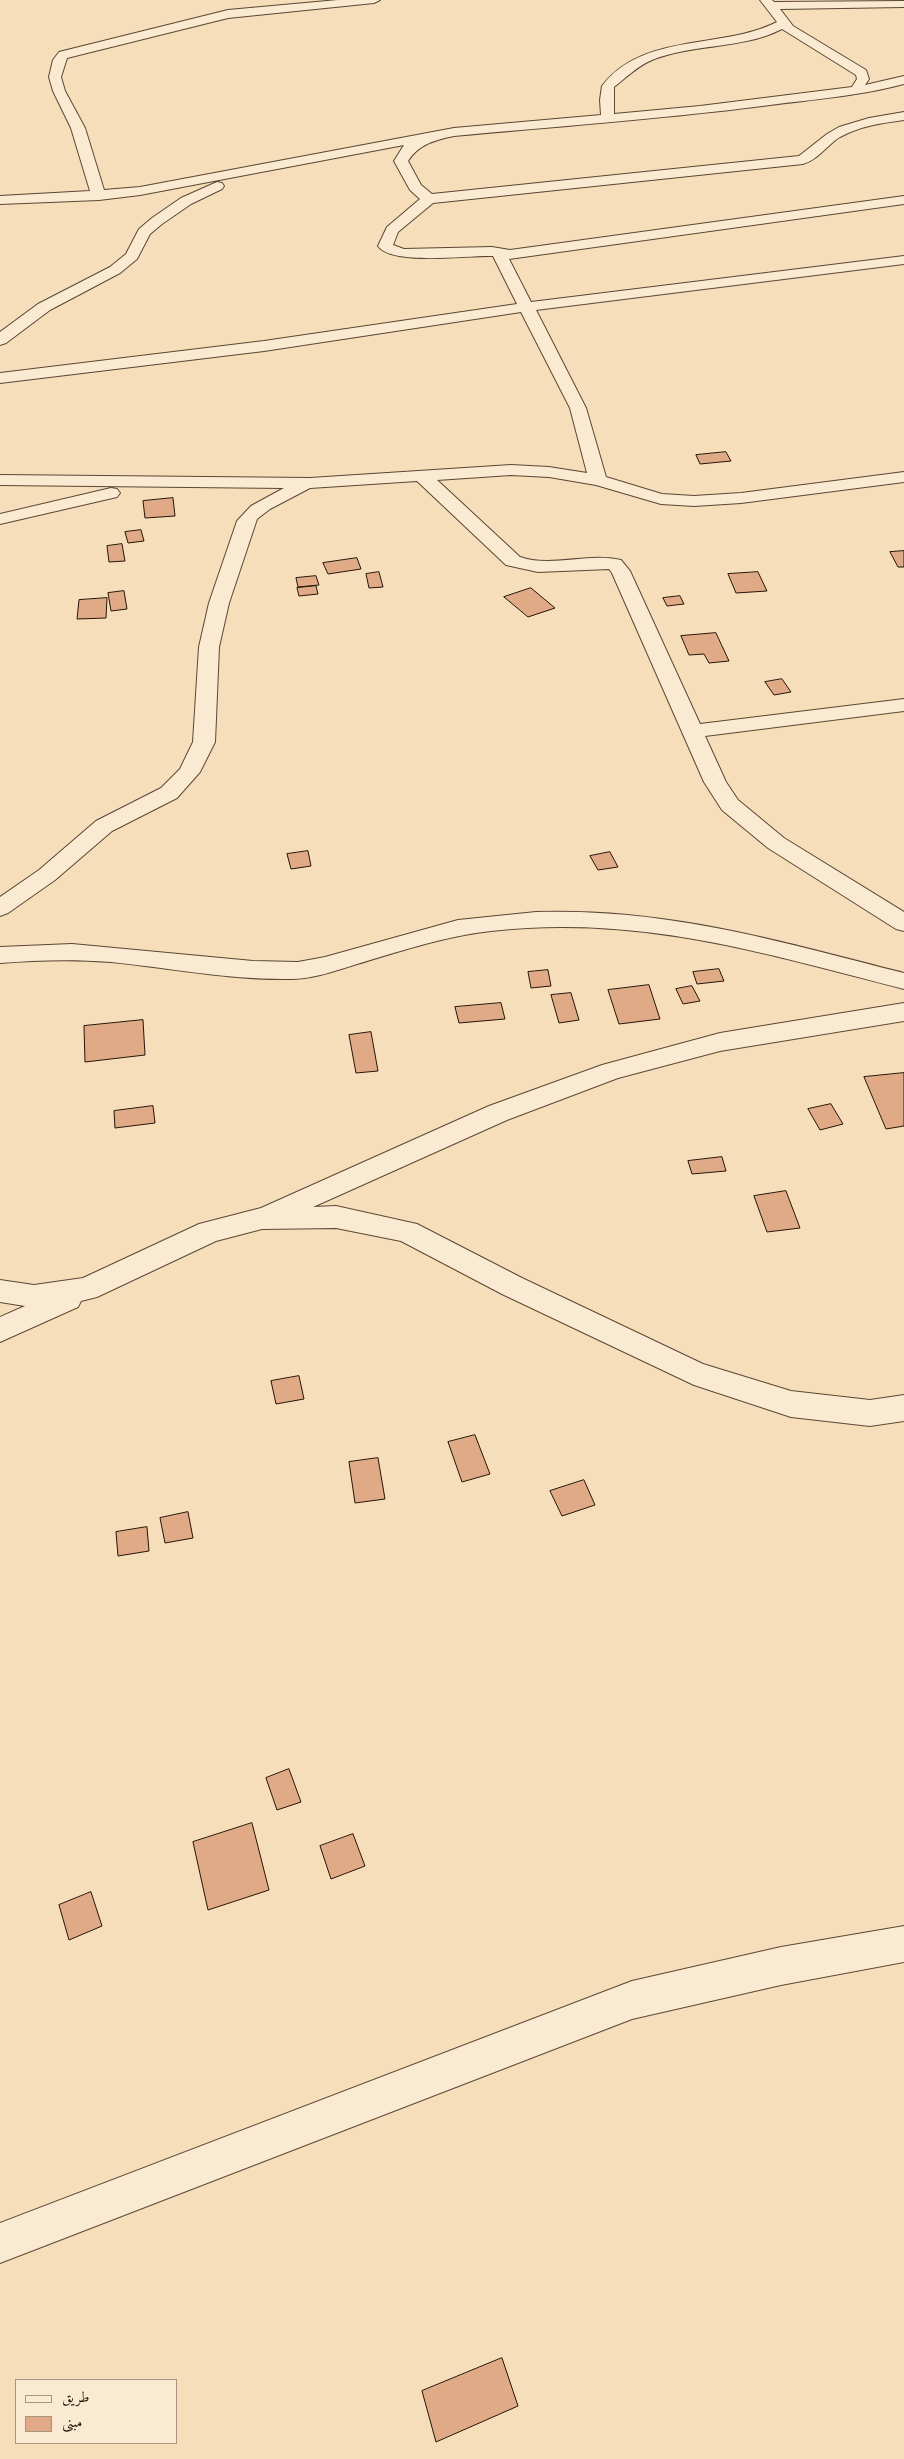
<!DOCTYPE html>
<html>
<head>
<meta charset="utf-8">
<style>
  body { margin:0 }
  #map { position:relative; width:904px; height:2459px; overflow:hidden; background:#f7deba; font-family:"IM FELL Great Primer",Amiri,serif }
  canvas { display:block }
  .legend { position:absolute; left:15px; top:2379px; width:162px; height:65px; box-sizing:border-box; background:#faead2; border:1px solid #a59581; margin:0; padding:6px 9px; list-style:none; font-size:15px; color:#251508 }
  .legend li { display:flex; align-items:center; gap:10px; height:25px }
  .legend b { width:25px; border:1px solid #a59581 }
</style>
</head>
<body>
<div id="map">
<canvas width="904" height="2459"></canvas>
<ul class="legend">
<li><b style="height:6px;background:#faead2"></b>طريق</li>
<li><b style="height:14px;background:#dfaa85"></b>مبنى</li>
</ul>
</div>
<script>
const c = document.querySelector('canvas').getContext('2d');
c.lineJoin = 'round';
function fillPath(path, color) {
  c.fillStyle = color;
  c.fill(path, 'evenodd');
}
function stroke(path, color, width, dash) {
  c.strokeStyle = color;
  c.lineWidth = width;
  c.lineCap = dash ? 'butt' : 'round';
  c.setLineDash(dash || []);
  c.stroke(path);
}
const building = new Path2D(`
  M726,452L731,461L700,464L696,455Z
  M173,498L175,516L145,518L143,501Z
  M141,530L144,541L128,543L125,532Z
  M122,544L125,561L109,562L107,546Z
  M904,551V567H898L890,552Z
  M357,558L361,569L328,574L323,563Z
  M379,572L383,587L369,588L366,574Z
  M758,572L767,591L736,593L728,574Z
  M316,576L319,585L298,587L296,578Z
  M316,586L318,594L299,596L297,588Z
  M531,588L555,608L528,617L504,597Z
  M124,591L127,609L111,611L108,593Z
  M680,596L684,604L667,606L663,598Z
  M107,598L106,618L77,619L79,600Z
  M716,633L729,661L709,663L704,654L689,655L681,636Z
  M782,679L791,692L774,695L765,682Z
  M308,851L311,866L291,869L287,854Z
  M610,852L618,867L598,870L590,856Z
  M719,969L724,981L697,984L693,972Z
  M548,970L551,986L531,988L528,972Z
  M649,985L660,1019L619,1024L608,990Z
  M692,986L700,1001L683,1004L676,989Z
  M571,993L579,1020L559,1023L551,995Z
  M501,1003L505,1019L459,1023L455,1007Z
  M143,1020L145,1055L85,1062L84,1026Z
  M371,1032L378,1071L356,1073L349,1035Z
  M904,1073V1126L886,1129L864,1077Z
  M831,1104L843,1124L820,1130L808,1109Z
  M153,1106L155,1123L115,1128L114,1111Z
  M722,1157L726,1171L692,1174L688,1161Z
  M786,1191L800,1228L767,1232L754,1196Z
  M299,1376L304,1399L276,1404L271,1381Z
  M475,1435L490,1474L462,1482L448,1442Z
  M378,1458L385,1499L355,1503L349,1462Z
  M584,1480L595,1505L562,1516L550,1491Z
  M188,1512L193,1538L165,1543L160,1518Z
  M147,1527L149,1551L118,1556L116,1532Z
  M289,1769L301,1802L277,1810L266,1778Z
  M252,1823L269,1890L208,1910L193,1842Z
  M353,1834L365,1866L331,1879L320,1846Z
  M91,1892L102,1926L69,1940L59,1905Z
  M502,2358L518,2406L436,2442L422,2391Z`);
fillPath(building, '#dfaa85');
stroke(building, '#251508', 1);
const minor = new Path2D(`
  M338,0H380L374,3L228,18L67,58L61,77L65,91L85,128L104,190L140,187L454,128L601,115L600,100L602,86C643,32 722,50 777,22L760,0H772L774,2L904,1V7L780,9L793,26L866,70L869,79L865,85L904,76V84C860,96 815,99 770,105C664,119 560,126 454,136C435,140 419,144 408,161L421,185L432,194L799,156L827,134L839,127L869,118L904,112V120C882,123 860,126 840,137C827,145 818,160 803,164L433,203L398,232L393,245L404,249L492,247L510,250L904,196V204L509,259L531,302L904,256V264L536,310L586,408L606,477L662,494L694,496L741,493L904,472V482L741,503L694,506L661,504L596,485L549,477L511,475L437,480L520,557C553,568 587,552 621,560L630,571L700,724L904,699V711L705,736L726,782L738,800L784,838L904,912V931L896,929L768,848L722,810L704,782L612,573L609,569L538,572L506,565L417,481L310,488L270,509L257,519L229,603L219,647L215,742L200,772L177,798L112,831L55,880L8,913L0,916V897L39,870L96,821L161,788L180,769L193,742L199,647L209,603L237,521L251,506L284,488L0,485V475L310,478L511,465L549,467L587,473L570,408L521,312L264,351L0,383V373L264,341L517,304L493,256C468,255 392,266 378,246L387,227L420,199L410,190L394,161L404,145L140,195L99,200L0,204V196L90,191L71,128L53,91L49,77L53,60L59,52L228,10ZM782,29L856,75L857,79L852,87L700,106L614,114V87C626,78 637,66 652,60C694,43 741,50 782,29Z
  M217,182L222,183L224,186L222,189L191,204L162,224L150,234L137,259L120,273L50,310L6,343L0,345V332L38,304L110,267L126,254L139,229L152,218L181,198Z
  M111,488L117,489L120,493L117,497L0,524V514Z
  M536,912C669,908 777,941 904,973V989C764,953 639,914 491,931C445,936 401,951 357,964C335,971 313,979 290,979C230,980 170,968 111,962C73,959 37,960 0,963V947L72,944L253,961L298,962L325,957L458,920Z
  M904,1003V1021L720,1051L618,1078L507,1120L313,1207L336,1206L417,1224L522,1278L703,1364L791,1391L870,1400L904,1395V1421L870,1426L791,1417L694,1385L502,1294L401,1241L336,1228L262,1229L216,1241L97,1297L81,1301L78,1307L0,1342V1317L25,1306L0,1302V1280L34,1285L83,1278L199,1224L261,1208L489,1106L602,1065L720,1033Z
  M904,1926V1962L781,1985L632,2019L0,2263V2223L632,1981L781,1947Z`);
stroke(minor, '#5a4734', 2);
fillPath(minor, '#faead2');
</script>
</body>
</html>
